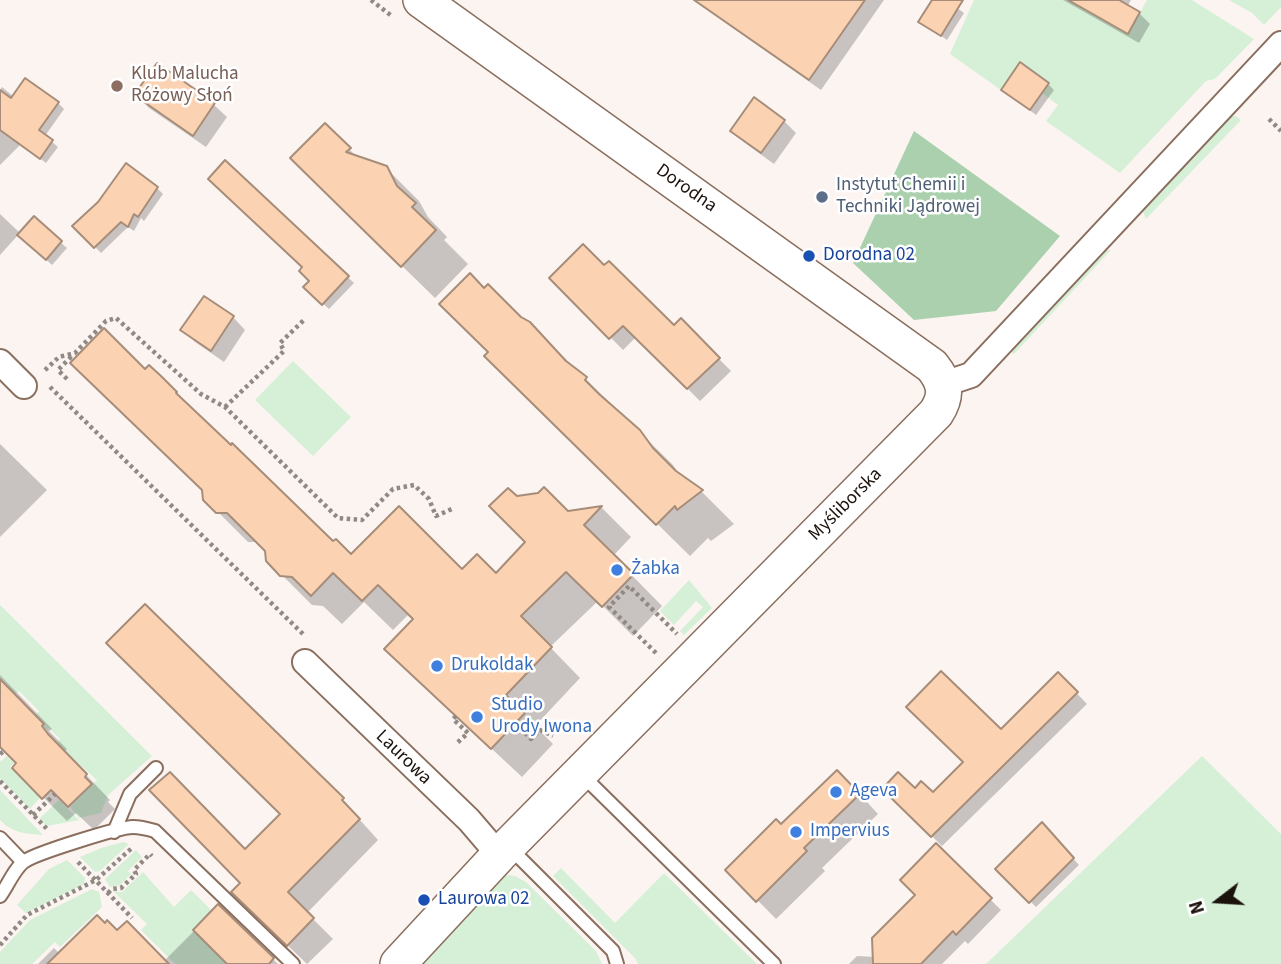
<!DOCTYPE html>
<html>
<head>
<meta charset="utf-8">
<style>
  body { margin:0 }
  #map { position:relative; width:1281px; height:964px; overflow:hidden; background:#fbf4f1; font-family:"Source Sans 3",sans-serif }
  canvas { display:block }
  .north { position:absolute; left:1183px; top:866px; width:70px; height:70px; -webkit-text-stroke:5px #fff; paint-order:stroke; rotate:253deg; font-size:19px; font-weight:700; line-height:28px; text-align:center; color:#1c120c }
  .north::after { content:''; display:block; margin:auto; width:24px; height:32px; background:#1c120c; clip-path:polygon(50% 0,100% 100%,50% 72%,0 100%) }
</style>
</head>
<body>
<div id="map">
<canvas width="1281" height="964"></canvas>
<div class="north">N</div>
</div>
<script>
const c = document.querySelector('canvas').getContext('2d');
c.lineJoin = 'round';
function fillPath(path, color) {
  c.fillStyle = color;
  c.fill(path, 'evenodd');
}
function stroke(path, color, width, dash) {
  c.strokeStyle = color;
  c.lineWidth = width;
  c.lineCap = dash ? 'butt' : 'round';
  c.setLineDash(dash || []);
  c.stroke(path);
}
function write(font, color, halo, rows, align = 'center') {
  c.font = font + ' "Source Sans 3",sans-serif';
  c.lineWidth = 5;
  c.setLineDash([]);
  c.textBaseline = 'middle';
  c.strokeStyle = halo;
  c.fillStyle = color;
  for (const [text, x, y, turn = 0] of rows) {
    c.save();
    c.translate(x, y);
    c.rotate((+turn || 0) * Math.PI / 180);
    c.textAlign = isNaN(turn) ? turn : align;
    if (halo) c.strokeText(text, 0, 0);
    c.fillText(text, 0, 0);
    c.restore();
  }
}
fillPath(new Path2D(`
  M974,0H1067L1128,34L1147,0H1192L1254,39L1215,79L1206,81L1120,173L1046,121L1058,105L1042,93L1049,83L1020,62L1001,90L950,54Z
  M1229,0H1281V7L1264,25L1252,13Z
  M1232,116H1236L1241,120L1146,219L1143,211Z
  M1107,250H1111L1014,354L1011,352Z
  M293,361L351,417L313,456L255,400Z
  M689,580L712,608L684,635L680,631L703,607L696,601L674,625L660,611Z
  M0,605L152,756L108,795L101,813L79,818L70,807L97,780L56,744L60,739L49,728L47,730L44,726L45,724L36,714L39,711L19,691L15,694L0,677Z
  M7,756L14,763L10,767L40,798L30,809L0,778V762Z
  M1202,756L1281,834V964H986Z
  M0,790L43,835C27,834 12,833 0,820Z
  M59,800L79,820L47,826L39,819Z
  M123,842L129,844L100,871L95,872L80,857L101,848Z
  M136,850L142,857L128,871L131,874L120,885L110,887L105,879Z
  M67,860L85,878L84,884L26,913L17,905L49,869Z
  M561,868L615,923L664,873L757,964H638L635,958L553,876Z
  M143,872L174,907L191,890L212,911L193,930L228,964H175L141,930L147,924L113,891L122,892Z
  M509,875L515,876L526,882L596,951L602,964H424C440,943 483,879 509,875Z
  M92,889L99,892L102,907L60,947L55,942L32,964H0V952L30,920Z`), '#d6f0d8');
fillPath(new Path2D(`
  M914,131L1060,236L996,311L914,320L853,263Z`), '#aad0ad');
fillPath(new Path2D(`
  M693,0H884L821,90Z
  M934,0H946L964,13L947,40L920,21Z
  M1063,0H1131L1127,7L1139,13L1150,24L1139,43Z
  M157,65L214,105L227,117L206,147L149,108L137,95Z
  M1048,84L1054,90L1036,115L1003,90Z
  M2,87L14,97L58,103L64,109L45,136L58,147L46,163L21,144L0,165V90Z
  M784,121L796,133L774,164L745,143L733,131Z
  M325,125L359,159L386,168L419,201L428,217L447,237L444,240L468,264L435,298L325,191Z
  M225,162L354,283L329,309L305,287L311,281L304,268Z
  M157,188L163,194L144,221L141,218L134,231L128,227L101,253L75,226Z
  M0,214L21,234L34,219L67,248L52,265L19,234L0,255Z
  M604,268L674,328L681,321L731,371L700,401L636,337L623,350L552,278Z
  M484,290L529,323L673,465L681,477L702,492L734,524L711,541L708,538L690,556L519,388L490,352Z
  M233,317L245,330L224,362L195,342L183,330Z
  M145,372L206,423L333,544L351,557L496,575L527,542L516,498L568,513L602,508L631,537L613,556L662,606L633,636L598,601L550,647L580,678L535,726L553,744L522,777L416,678L415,619L409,614L393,630L364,602L342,624L323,606L312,605L268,561L267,551L258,542H248L205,499L204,490Z
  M0,444L47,490L0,537Z
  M145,606L342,800L378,840L307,913L333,939L307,964L253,912L242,883L245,851L282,814Z
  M1058,674L1087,704L942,846L884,789L915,791L933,795L1001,732Z
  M0,675L52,729L49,731L67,749L65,751L72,760L110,800L108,802L115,809L94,830L76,813L67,821L14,768L18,763L0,744Z
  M856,790L878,814L822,868L825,871L776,919L728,870L781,826Z
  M1042,824L1079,865L1036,907L998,869Z
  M936,846L1001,910L968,944L965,941L942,964H849L857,956L875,957L917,895Z
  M218,907L278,964H38L54,948L60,954L117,932L164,961Z`), '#0003');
const building = new Path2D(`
  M694,0H865L809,80Z
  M932,0H963L941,36L918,22Z
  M1068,0H1119L1140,12L1128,34Z
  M1020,62L1049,83L1030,110L1001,90Z
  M157,63L215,103L193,136L134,95Z
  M25,78L59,102L39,130L53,140L40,159L0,130V90L11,98Z
  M754,97L785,120L761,153L730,131Z
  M325,123L351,148L346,152L387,166L397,186L416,203L412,207L436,230L401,267L290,158Z
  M225,160L349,276L322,305L303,287L309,281L299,271L302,267L208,179Z
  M126,163L158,187L138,217L134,214L128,227L121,222L94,248L72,226L98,202Z
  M34,216L62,241L46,260L17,235Z
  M583,244L604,265L609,261L674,325L681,318L720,358L687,389L623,326L609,339L549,278Z
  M470,273L484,288L488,284L521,317L530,322L566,361L587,377L585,380L599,394L640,430L653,448L676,471L703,490L677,510L675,506L656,525L484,356L488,352L439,304Z
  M204,296L234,316L211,351L180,330Z
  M104,328L145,369L149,365L161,376L177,392L176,393L231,445L232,443L333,541L336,539L351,554L399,506L462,569L477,554L496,573L525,542L489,506L508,488L517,496L538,493L544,487L568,511L602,506L584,525L634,574L602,607L566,572L521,616L552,647L506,695L525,713L491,749L384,649L413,619L378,585L362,601L333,573L311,596L292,577L280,576L266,561L265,551L227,513H216L203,500L202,490L70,363Z
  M145,604L344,798L342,800L360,819L288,892L314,918L287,946L231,892L240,883L149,790L170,772L245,849L280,814L106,643Z
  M941,671L1001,729L1058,672L1078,692L931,837L882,789L898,772L915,788L921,781L933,792L963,762L906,707Z
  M0,679L44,724L42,726L48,734L87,774L85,777L92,784L68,807L51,790L42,799L12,768L16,763L0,747Z
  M837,770L860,794L804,848L807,851L756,902L725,870L776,819L781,824Z
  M1042,822L1074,858L1029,903L995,869Z
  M936,843L992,898L956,935L953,931L921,964H873L872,938L915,895L900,880Z
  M218,904L274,958L269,964H227L193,930Z
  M97,915L105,923L107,920L117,930L127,921L169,964H47Z`);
fillPath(building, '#fbd3b3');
stroke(building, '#a78d79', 2);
const lane = new Path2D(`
  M580,773L774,964
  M114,832L130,794L156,768
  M0,838L23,862
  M509,847L613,951L617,964
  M0,896C7,887 15,867 25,861C37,853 119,827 133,827C141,827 148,829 155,831L293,964`);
const street = new Path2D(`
  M0,362L24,386
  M944,384L971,375L1281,44
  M305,662L469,820L499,855`);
const secondary = new Path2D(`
  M398,964L499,855L936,413C948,395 945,382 932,366L421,0`);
stroke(lane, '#8a6e5e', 16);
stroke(street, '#8a6e5e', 28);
stroke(secondary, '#8a6e5e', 38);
stroke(new Path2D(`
  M371,0L393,17
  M1269,119L1281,131
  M45,370L59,357L75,353L106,321L116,318L201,394L225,407L338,518L362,520L393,489L414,485L429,499L436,516L454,508
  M67,379L58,370L70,358L71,355
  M50,387L304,635
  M225,407L284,351L280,343L304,320
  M656,653L609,607L629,586L677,634
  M456,716L453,719L468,733L457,743
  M515,723L531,739L540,730L553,736
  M0,754L4,751
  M0,781L48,830
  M33,815L55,794
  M78,862L132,918
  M108,893L112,889L121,888L136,874L134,870L150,854L152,856
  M0,945L27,915L96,880L133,847`), '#918984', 4.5, [3.5, 3.5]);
stroke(lane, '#fff', 12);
stroke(street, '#fff', 24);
stroke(secondary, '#fff', 35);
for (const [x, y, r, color] of [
  [117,86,7,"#8d6e63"],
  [822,197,7,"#5c6f8a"],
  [809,256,7,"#1a4fb4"],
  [617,570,7,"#3f7fe0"],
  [437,666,7,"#3f7fe0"],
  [477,717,7,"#3f7fe0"],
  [836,792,7,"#3f7fe0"],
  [796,832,7,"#3f7fe0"],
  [424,900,7,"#1a4fb4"]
]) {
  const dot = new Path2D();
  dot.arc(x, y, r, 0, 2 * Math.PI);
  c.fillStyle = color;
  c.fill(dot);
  stroke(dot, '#fff', 2.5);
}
write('19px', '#785e54', '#fff', [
  ["Klub Malucha",131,75],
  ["Różowy Słoń",131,97]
], 'left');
write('19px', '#4e5e75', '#fff', [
  ["Instytut Chemii i",836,186],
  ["Techniki Jądrowej",836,208]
], 'left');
write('19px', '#1c120c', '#fff', [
  ["Dorodna",686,189,35],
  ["Myśliborska",846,505,-45],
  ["Laurowa",403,758,44]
]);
write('19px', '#164399', '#fff', [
  ["Dorodna 02",823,256],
  ["Laurowa 02",438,900]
], 'left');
write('19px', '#366cbe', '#fff', [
  ["Żabka",631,570],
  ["Drukoldak",451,666],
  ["Studio",491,706],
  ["Urody Iwona",491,728],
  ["Ageva",850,792],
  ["Impervius",810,832]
], 'left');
</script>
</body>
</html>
